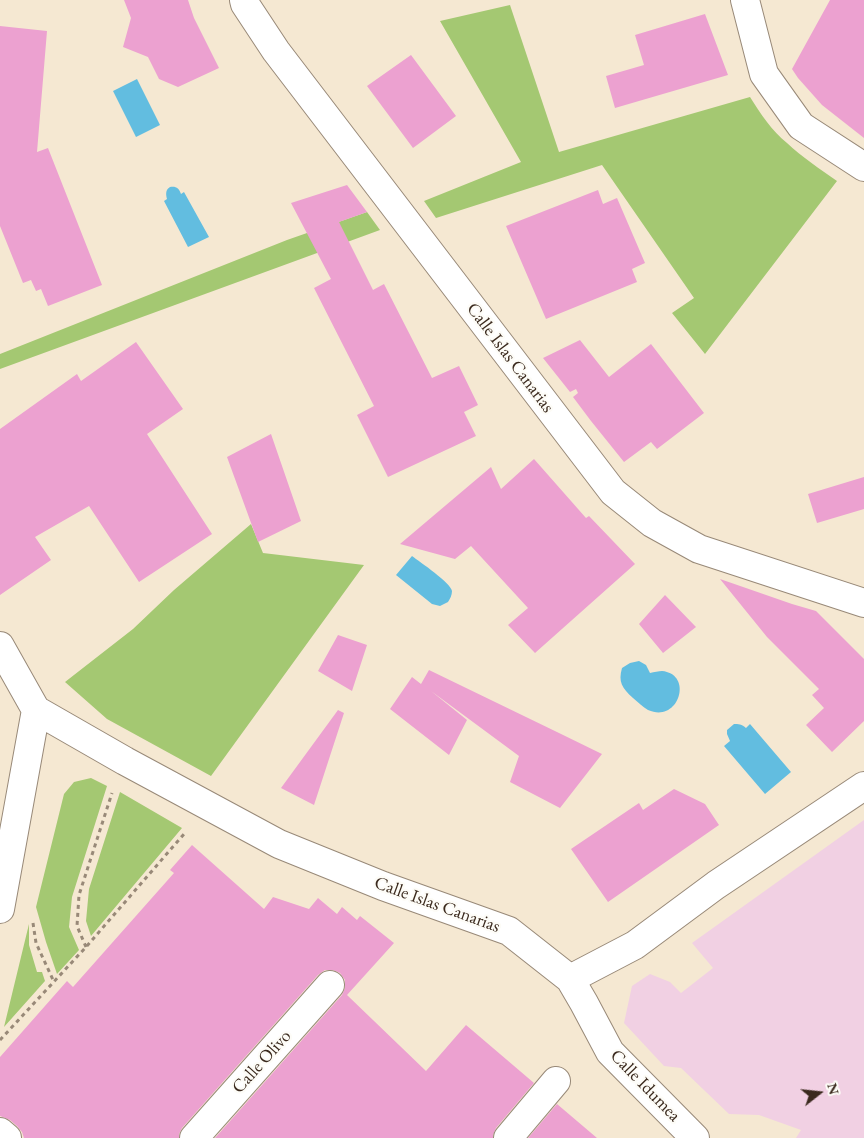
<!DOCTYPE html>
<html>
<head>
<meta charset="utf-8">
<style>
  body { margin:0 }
  #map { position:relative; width:864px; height:1138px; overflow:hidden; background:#f5e8d2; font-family:"EB Garamond",serif }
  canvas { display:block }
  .north { position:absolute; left:794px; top:1068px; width:50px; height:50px; -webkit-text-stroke:4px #fdfcf7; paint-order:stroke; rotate:74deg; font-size:14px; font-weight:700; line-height:20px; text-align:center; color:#3b2a1e }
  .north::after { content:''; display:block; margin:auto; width:18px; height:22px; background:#3b2a1e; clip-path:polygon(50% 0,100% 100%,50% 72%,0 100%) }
</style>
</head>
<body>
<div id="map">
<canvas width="864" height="1138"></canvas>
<div class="north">N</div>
</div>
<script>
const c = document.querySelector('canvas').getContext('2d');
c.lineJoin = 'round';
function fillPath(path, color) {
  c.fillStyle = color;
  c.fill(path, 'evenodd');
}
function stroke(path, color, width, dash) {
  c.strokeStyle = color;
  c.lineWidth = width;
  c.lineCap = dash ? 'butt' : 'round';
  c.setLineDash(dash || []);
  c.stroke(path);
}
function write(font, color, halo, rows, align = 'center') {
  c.font = font + ' "EB Garamond",serif';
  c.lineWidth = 4.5;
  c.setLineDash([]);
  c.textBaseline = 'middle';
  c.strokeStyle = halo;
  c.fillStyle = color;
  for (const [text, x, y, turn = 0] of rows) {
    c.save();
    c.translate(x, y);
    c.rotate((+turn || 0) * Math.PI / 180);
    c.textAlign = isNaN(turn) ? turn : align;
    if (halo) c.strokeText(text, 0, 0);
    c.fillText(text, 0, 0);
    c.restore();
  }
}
fillPath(new Path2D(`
  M864,820V1138H796L801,1130L759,1115L729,1114L681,1068L664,1066L624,1023L632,986L650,974L670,982L681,993L713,968L692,943Z`), '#f1d0e3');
fillPath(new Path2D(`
  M510,5L559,152L750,97C760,113 772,131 787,143C802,157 820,169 837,181L705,354L672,313L694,298L602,165L436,218L424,201L521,162L440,21Z
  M367,212L380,230L0,369V354L287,240Z
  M251,524L263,553L364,565L211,776L107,719L65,682L133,629L174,590Z
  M91,778L107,786L72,897L69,927L79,950L57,974L46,942L36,907L64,794L74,782Z
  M120,792L182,828L91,936L86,921L89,889Z
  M29,924V945L37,972H42L45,981L4,1027Z`), '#a4c872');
fillPath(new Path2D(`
  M137,79L160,125L136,137L113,91Z
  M170,187C176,186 179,188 181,194L184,192L209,237L188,247L164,201L167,199C166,195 165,190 170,187Z
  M412,556C420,562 451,583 452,591C452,595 450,599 448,602L440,606L432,604L396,575Z
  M639,661L646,665L650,673C654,672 659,671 662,671C694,674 679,724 648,710C643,707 638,702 633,698C622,688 618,682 622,668L630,663Z
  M734,724C738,724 742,724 746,728L750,724L791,772L765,794L724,746L730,741L727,734V730Z`), '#62bde0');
fillPath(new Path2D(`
  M124,0H188L194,18L219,68L178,87L159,79L148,57L123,47L131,18Z
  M830,0H864V138L822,105L798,78L792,69Z
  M705,14L728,75L615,108L606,76L644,65L635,35Z
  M0,26L47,31L37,152L48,148L102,285L48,306L41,289L36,291L31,280L23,283L0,226Z
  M411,55L456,116L413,148L367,86Z
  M347,185L367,212L339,222L373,290L384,284L432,378L459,366L478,405L464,412L476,436L388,477L357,415L374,406L314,288L331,279L291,203Z
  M598,190L603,204L617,198L645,263L632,269L637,282L546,319L506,226Z
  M580,340L609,377L651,344L704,413L657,449L651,442L624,462L591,421L573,397L578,393L576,389L570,392L543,358Z
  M136,342L183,409L147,434L212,534L139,582L89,506L35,537L51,560L0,595V429L77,374L81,381Z
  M271,434L301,521L258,542L227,457Z
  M534,459L586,518L589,516L635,564L535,653L508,625L528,608L471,546L455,559L400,544L491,467L501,489Z
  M864,477V509L817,523L808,494Z
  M720,579L792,604L816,611L864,659V721L832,752L806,725L824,708L812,695L819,689L767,637Z
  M665,595L696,627L663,653L639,624Z
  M338,635L367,645L352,691L318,671Z
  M429,670L559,733L602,754L560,808L510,782L519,756L431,691L467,720L449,755L390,709L412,677L421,684Z
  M338,710L344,713L314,805L281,788Z
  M674,789L705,804L719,825L608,902L571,849L639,803L643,810Z
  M192,845L264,909L273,897L309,909L318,898L337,914L342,907L357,920L360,916L394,943L347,995L426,1071L466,1025L534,1083L496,1128L493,1135V1138H215L342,995L345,988V980L340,973L333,970H325L318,975L182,1128L179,1134V1138H24L22,1132L17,1126L10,1120L0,1116V1057L67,981L73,987L174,873L170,870Z
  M557,1104L597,1138H528Z`), '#eca1d0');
const street = new Path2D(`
  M244,0L245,4L276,51L613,492L652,523L699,549L864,603
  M745,0L764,74L801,126L864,167
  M0,646L36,710
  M36,710L125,761L279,844L383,886L509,931L570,979L584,1003L610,1052L695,1138
  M0,909L36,710
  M570,979L635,945L716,885L864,786
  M0,1132L7,1138
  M194,1138L330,985
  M508,1138L556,1081`);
stroke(street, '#988978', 30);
stroke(new Path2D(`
  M33,923L36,943L54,982
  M86,947L77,926L79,895L112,793
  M0,1040L86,947L184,834`), '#988978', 3, [4, 4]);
stroke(street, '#fff', 28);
write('18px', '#3b2a1e', '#fdfcf7', [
  ["Calle Islas Canarias",510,358,53],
  ["Calle Islas Canarias",437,905,20],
  ["Calle Olivo",262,1062,-48],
  ["Calle Idumea",645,1086,46]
]);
</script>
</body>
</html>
